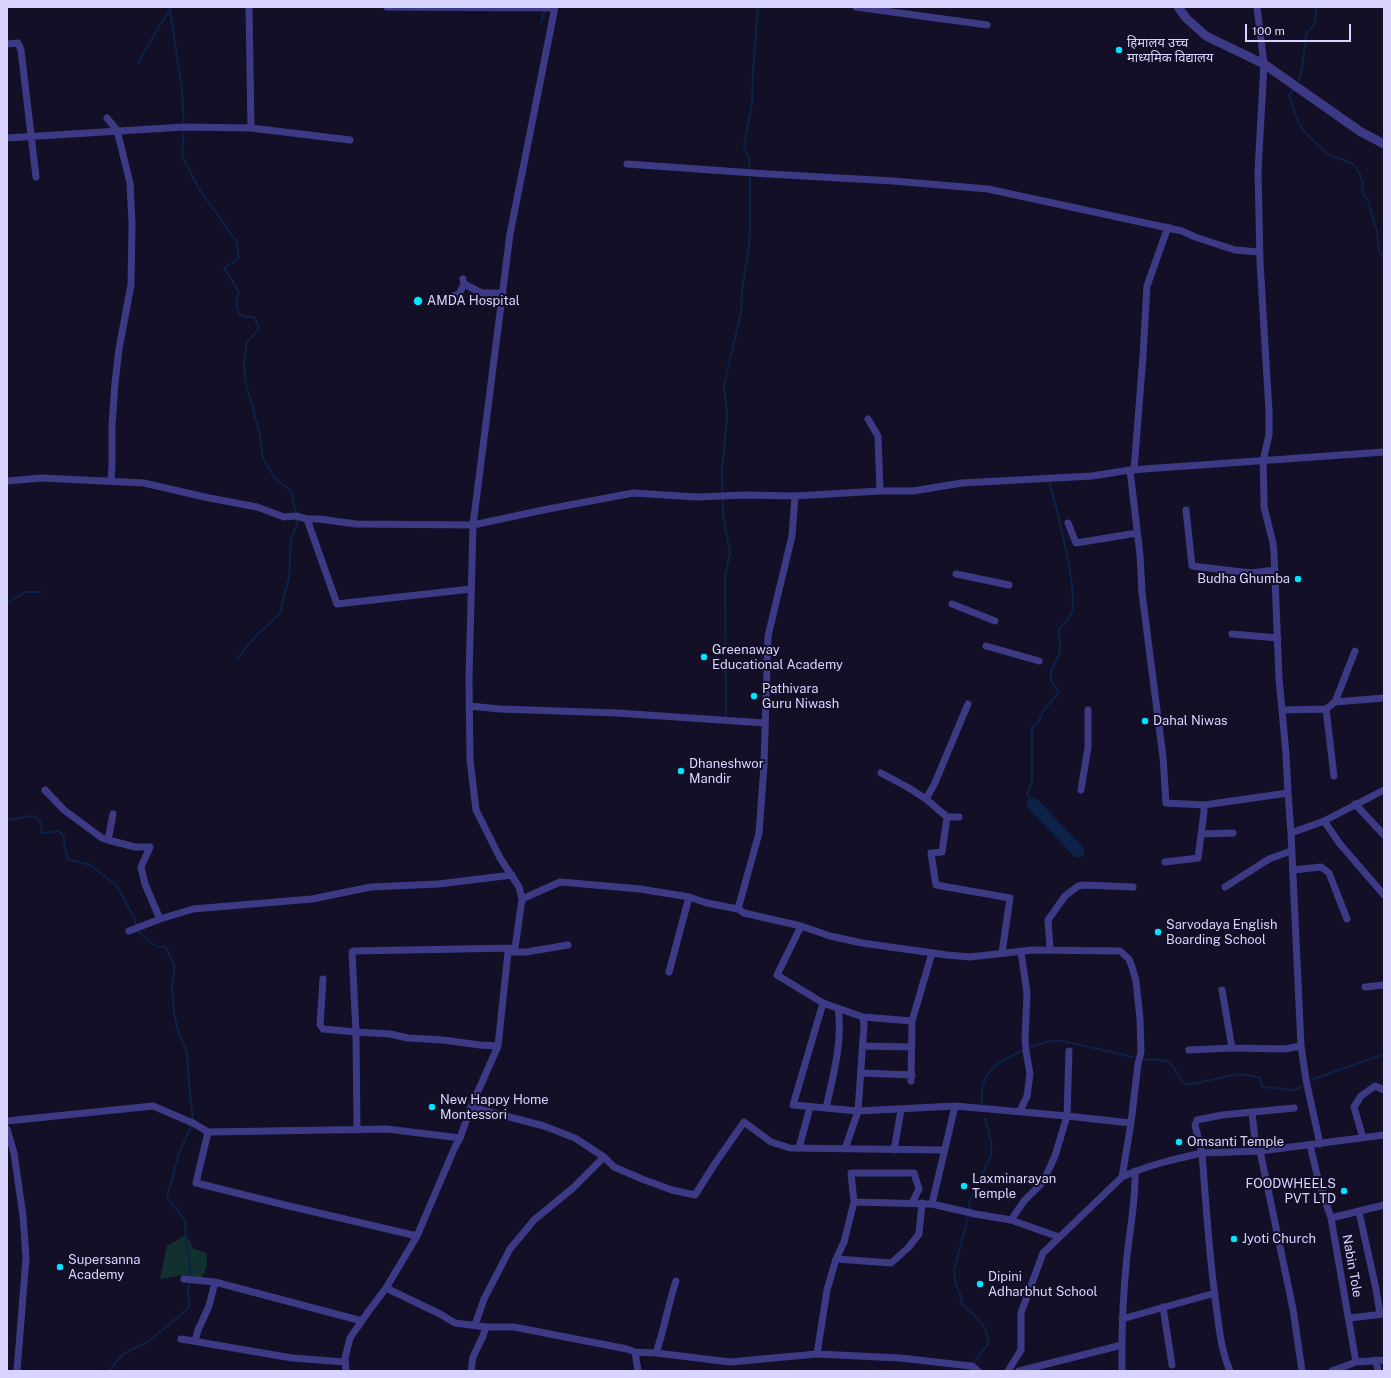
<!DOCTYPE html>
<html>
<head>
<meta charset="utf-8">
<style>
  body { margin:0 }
  #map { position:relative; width:1391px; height:1378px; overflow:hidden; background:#130f26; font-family:"Public Sans",sans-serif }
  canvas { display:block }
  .frame { position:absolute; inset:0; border:8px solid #d9d4ff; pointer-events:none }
  .scale { position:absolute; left:1245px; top:24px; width:106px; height:18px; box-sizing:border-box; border:2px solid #d9d4ff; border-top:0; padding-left:5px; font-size:12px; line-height:14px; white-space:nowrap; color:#d9d4ff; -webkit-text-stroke:3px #130f26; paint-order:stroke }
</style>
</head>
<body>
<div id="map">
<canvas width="1391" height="1378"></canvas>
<div class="frame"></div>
<div class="scale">100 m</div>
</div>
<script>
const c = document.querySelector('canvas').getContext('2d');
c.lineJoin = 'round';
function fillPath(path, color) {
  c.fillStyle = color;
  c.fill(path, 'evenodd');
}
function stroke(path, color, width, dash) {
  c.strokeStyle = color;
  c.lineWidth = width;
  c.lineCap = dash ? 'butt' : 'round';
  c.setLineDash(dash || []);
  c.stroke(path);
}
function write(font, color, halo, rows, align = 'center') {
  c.font = font + ' "Public Sans","Noto Sans Devanagari",sans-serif';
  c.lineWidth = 4;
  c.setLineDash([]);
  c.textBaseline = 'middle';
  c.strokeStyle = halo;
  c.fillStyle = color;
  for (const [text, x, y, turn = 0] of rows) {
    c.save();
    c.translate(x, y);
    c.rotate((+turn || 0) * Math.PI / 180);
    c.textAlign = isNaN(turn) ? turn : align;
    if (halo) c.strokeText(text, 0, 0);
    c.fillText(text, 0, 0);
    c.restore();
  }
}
fillPath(new Path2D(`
  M186,1235L194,1249L207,1253V1266L201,1279L184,1275L160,1279L167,1246Z`), '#12302f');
stroke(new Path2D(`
  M170,10L182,89L184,127L182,156L199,189L237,242L239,259L224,268L239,292L236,303L239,314L246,317H254L259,328L247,343L244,361L245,380L260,435L263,458L274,477L291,491L296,514
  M541,22L545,10
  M138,63L158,28L170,10V7
  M1299,80L1302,68L1306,35L1315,23L1316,7
  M1294,89L1289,95L1298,122L1306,134L1328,154L1353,164L1360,174L1363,184L1362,191L1363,194L1367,198L1377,231L1379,250L1384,258
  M7,602H10L25,592H41
  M237,659L253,639L280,613L289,577L291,539L297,524L296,518
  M726,720L725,576L730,553L723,514L722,470L727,416L724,385L741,313L742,290L749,248L750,226V173L749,160L744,146L752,104L753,70L758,7
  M1033,804L1027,794L1032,782V728L1038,723L1043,711L1059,693L1051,681V672L1060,652L1059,629C1062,625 1068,620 1071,615C1080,595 1056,505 1049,481
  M7,819L9,820L30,816L38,818L42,826L41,833L59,831L64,837C63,845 67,851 67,859L90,865L116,885L121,893L134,918L138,931L147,940L156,946L166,947L175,967L172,987L174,1013L179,1035L187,1052L189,1083L193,1121
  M1027,1048L1051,1041H1063L1133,1057
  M1141,1059C1150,1061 1162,1057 1170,1063C1178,1070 1178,1082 1188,1085L1224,1077L1241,1074L1260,1078L1262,1087L1294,1090L1303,1086
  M1311,1080L1384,1054
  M982,1105C978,1073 997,1062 1023,1050
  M190,1277L189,1255L186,1241L185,1220L167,1197L179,1153L192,1125
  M974,1363L984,1349L987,1346L988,1339L985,1328L978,1319L962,1304L960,1294L956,1285L954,1270L967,1221L970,1208L969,1202L990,1158C994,1144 988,1131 985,1118
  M109,1371L123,1354L149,1341L189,1308L188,1289L190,1281`), '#0c2248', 2);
stroke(new Path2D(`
  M1033,804L1078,851`), '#0c2248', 13);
stroke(new Path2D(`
  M249,7L251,128L350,140
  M387,7L554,8
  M856,7L987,25
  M1257,7L1264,64L1258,171L1260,262L1269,411V435L1263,461L1264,499V507L1273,543L1274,553L1279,678L1286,754L1288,793
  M7,44L18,43L21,50L36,177
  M107,118L117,130L130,183L132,223L131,285L119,349L115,383L112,425V465L111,481
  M7,138L184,127L251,128
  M627,164L768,174L893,181L988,189L1182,231L1195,237L1235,250L1259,252
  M463,279L464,284L482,293H503
  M442,299L459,294L464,284
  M868,419L878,436L880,491
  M1130,470L1140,555L1142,593L1163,757L1166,803L1204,805L1288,793L1291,833
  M1134,470L1143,356L1147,286L1168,227
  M7,481L42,478L144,483L209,498L257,507L284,517L296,516L307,519H319L356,524L473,525L543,510L633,493L697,497L746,495L795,496L880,491H913L962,483L1092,476L1130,470L1384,452
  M1186,510L1192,566L1251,573L1275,570
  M307,519L337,604L471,589
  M1068,523L1076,543L1137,533
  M956,574L1009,585
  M952,604L995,621
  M1232,634L1278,638
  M986,646L1039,661
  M1335,702L1384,698
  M469,706L500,709L617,713L765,723
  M1326,709L1334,776
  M1282,710L1326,709L1335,702L1355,651
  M881,773L909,788L926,799L947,817
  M45,790L64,810L102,838L108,840L113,814
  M1081,790L1088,747V710
  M926,799L934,785L968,704
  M1355,804L1384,835
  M959,817H947L942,852L931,853L936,885L1010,898L1002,953
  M1324,821L1384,790
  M1202,834L1233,833
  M108,840L135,847H150L141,867L145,884L160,919
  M1165,862L1198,858L1204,812V805
  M1293,870L1321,867L1329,873L1347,919
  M1225,887L1269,859L1291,851
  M522,899L560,882L572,883L640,889L689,897L707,903L738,909L744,913L801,926L830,936L862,943L947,955L970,957L1032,950L1120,951L1129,959L1133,970L1136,981L1140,1019L1141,1052L1138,1064L1131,1123
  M738,909L759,833L764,765L768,636L792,536L795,496
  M801,926L777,975L823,1003L793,1105L858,1111L955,1106L1067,1116L1069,1051
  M129,931L160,919L193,909L312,899L371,887L438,884L512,875
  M1050,949L1048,920L1065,896L1078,886L1084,885L1133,887
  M509,952H526L568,945
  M669,972L689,897
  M323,979L320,1025L323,1029L356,1032L357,1130
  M1365,987L1384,985
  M1222,990L1232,1048
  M823,1003L863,1017L864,1025L858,1111L845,1149
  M863,1017L912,1021
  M498,1046L480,1045L443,1040L408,1038L390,1034L356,1032L352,952L354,951L515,948
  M863,1046L912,1047
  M1189,1050L1232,1048L1285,1049L1301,1046
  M861,1073L912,1075
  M911,1081L912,1021L932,953
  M471,1107L544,1126L575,1138L604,1157L614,1167L642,1179L672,1190L695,1195L716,1162L744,1122L771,1142L790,1148L944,1150
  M826,1108C833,1076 843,1041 838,1008
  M1020,1111L1027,1096L1030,1074L1026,1051L1025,1040L1027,993L1021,952
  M1252,1113L1255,1139L1260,1151L1293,1309L1302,1371
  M7,1121L153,1106L193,1123L208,1132L387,1129L460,1138
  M7,1129L14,1153L23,1216L26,1258L17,1371
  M208,1132L196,1183L285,1205L417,1236
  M1363,1138L1354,1107L1361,1096L1375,1086L1384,1090
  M1320,1144L1306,1080L1301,1046L1291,833L1324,821L1340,844L1384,895
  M1310,1145L1319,1183L1331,1218L1356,1362
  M799,1148L810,1107
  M894,1150L901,1110
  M854,1202L844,1242L836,1259L891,1263L908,1248L919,1234L922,1203
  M912,1203L919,1189L914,1173H851L854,1202L932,1204L975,1214L1011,1220
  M932,1204L955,1106
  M1359,1212L1376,1289L1380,1314
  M1331,1218L1384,1205
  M1059,1237L1011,1220L1024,1201L1043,1182L1055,1156L1067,1116L1131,1123L1122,1177
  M184,1279L215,1282L362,1321
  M386,1288L440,1314L455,1323L486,1327H514L627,1349L635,1352L656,1353L730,1362L817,1354L900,1358L962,1365L972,1366L978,1371
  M1163,1307L1172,1365
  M1349,1318L1384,1314
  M1122,1319L1215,1293
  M475,1325L484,1299L510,1249L534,1220L573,1188L604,1157
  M181,1339L292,1358L345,1362
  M195,1341L198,1330L209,1306L215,1282
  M1122,1345V1371
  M635,1352L638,1371
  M656,1353C664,1330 668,1305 676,1281
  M817,1354L827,1290L836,1259
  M1376,1360L1378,1371
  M346,1371L345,1358L350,1338L368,1312L386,1288L417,1236L455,1147L460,1138L471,1107L498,1046L508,952L515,948L522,899L519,887L500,858L476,810L470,760L469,679L473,525L510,234L555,7
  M471,1371L473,1357L483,1336L486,1327
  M1008,1371L1021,1350V1313L1043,1253L1122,1177C1148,1165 1175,1159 1202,1153L1195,1125L1197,1120L1222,1115L1294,1108
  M1019,1371L1122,1345C1122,1316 1124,1286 1127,1256C1130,1228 1136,1200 1135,1171
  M1230,1371C1221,1350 1219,1328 1216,1305C1209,1255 1206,1204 1202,1153L1260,1151L1384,1135
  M1332,1371L1356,1362L1384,1360`), '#3d3a85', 7);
stroke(new Path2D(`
  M1178,7L1186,18L1206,36L1264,64L1361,132L1384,144`), '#3d3a85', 9);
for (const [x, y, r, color] of [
  [1119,50,4,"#00e5ff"],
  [418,301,5,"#00e5ff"],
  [1298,579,4,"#00e5ff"],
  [704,657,4,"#00e5ff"],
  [754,696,4,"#00e5ff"],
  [1145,721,4,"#00e5ff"],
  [681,771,4,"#00e5ff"],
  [1158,932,4,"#00e5ff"],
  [432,1107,4,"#00e5ff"],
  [1179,1142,4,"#00e5ff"],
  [964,1186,4,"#00e5ff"],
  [1344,1191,4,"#00e5ff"],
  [1234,1239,4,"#00e5ff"],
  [60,1267,4,"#00e5ff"],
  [980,1284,4,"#00e5ff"]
]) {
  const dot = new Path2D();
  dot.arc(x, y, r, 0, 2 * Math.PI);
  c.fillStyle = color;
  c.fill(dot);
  stroke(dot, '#130f26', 1.5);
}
write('13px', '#d9d4ff', '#130f26', [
  ["हिमालय उच्च",1127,43],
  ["माध्यमिक विद्यालय",1127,58],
  ["AMDA Hospital",427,301],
  ["Budha Ghumba",1290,579,"right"],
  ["Greenaway",712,650],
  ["Educational Academy",712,665],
  ["Pathivara",762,689],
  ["Guru Niwash",762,704],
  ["Dahal Niwas",1153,721],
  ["Dhaneshwor",689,764],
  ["Mandir",689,779],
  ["Sarvodaya English",1166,925],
  ["Boarding School",1166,940],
  ["New Happy Home",440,1100],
  ["Montessori",440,1115],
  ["Omsanti Temple",1187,1142],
  ["Laxminarayan",972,1179],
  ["Temple",972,1194],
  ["FOODWHEELS",1336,1184,"right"],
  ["PVT LTD",1336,1199,"right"],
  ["Jyoti Church",1242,1239],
  ["Supersanna",68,1260],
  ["Academy",68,1275],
  ["Dipini",988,1277],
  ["Adharbhut School",988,1292]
], 'left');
write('13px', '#d9d4ff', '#130f26', [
  ["Nabin Tole",1352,1266,80]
]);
</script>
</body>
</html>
